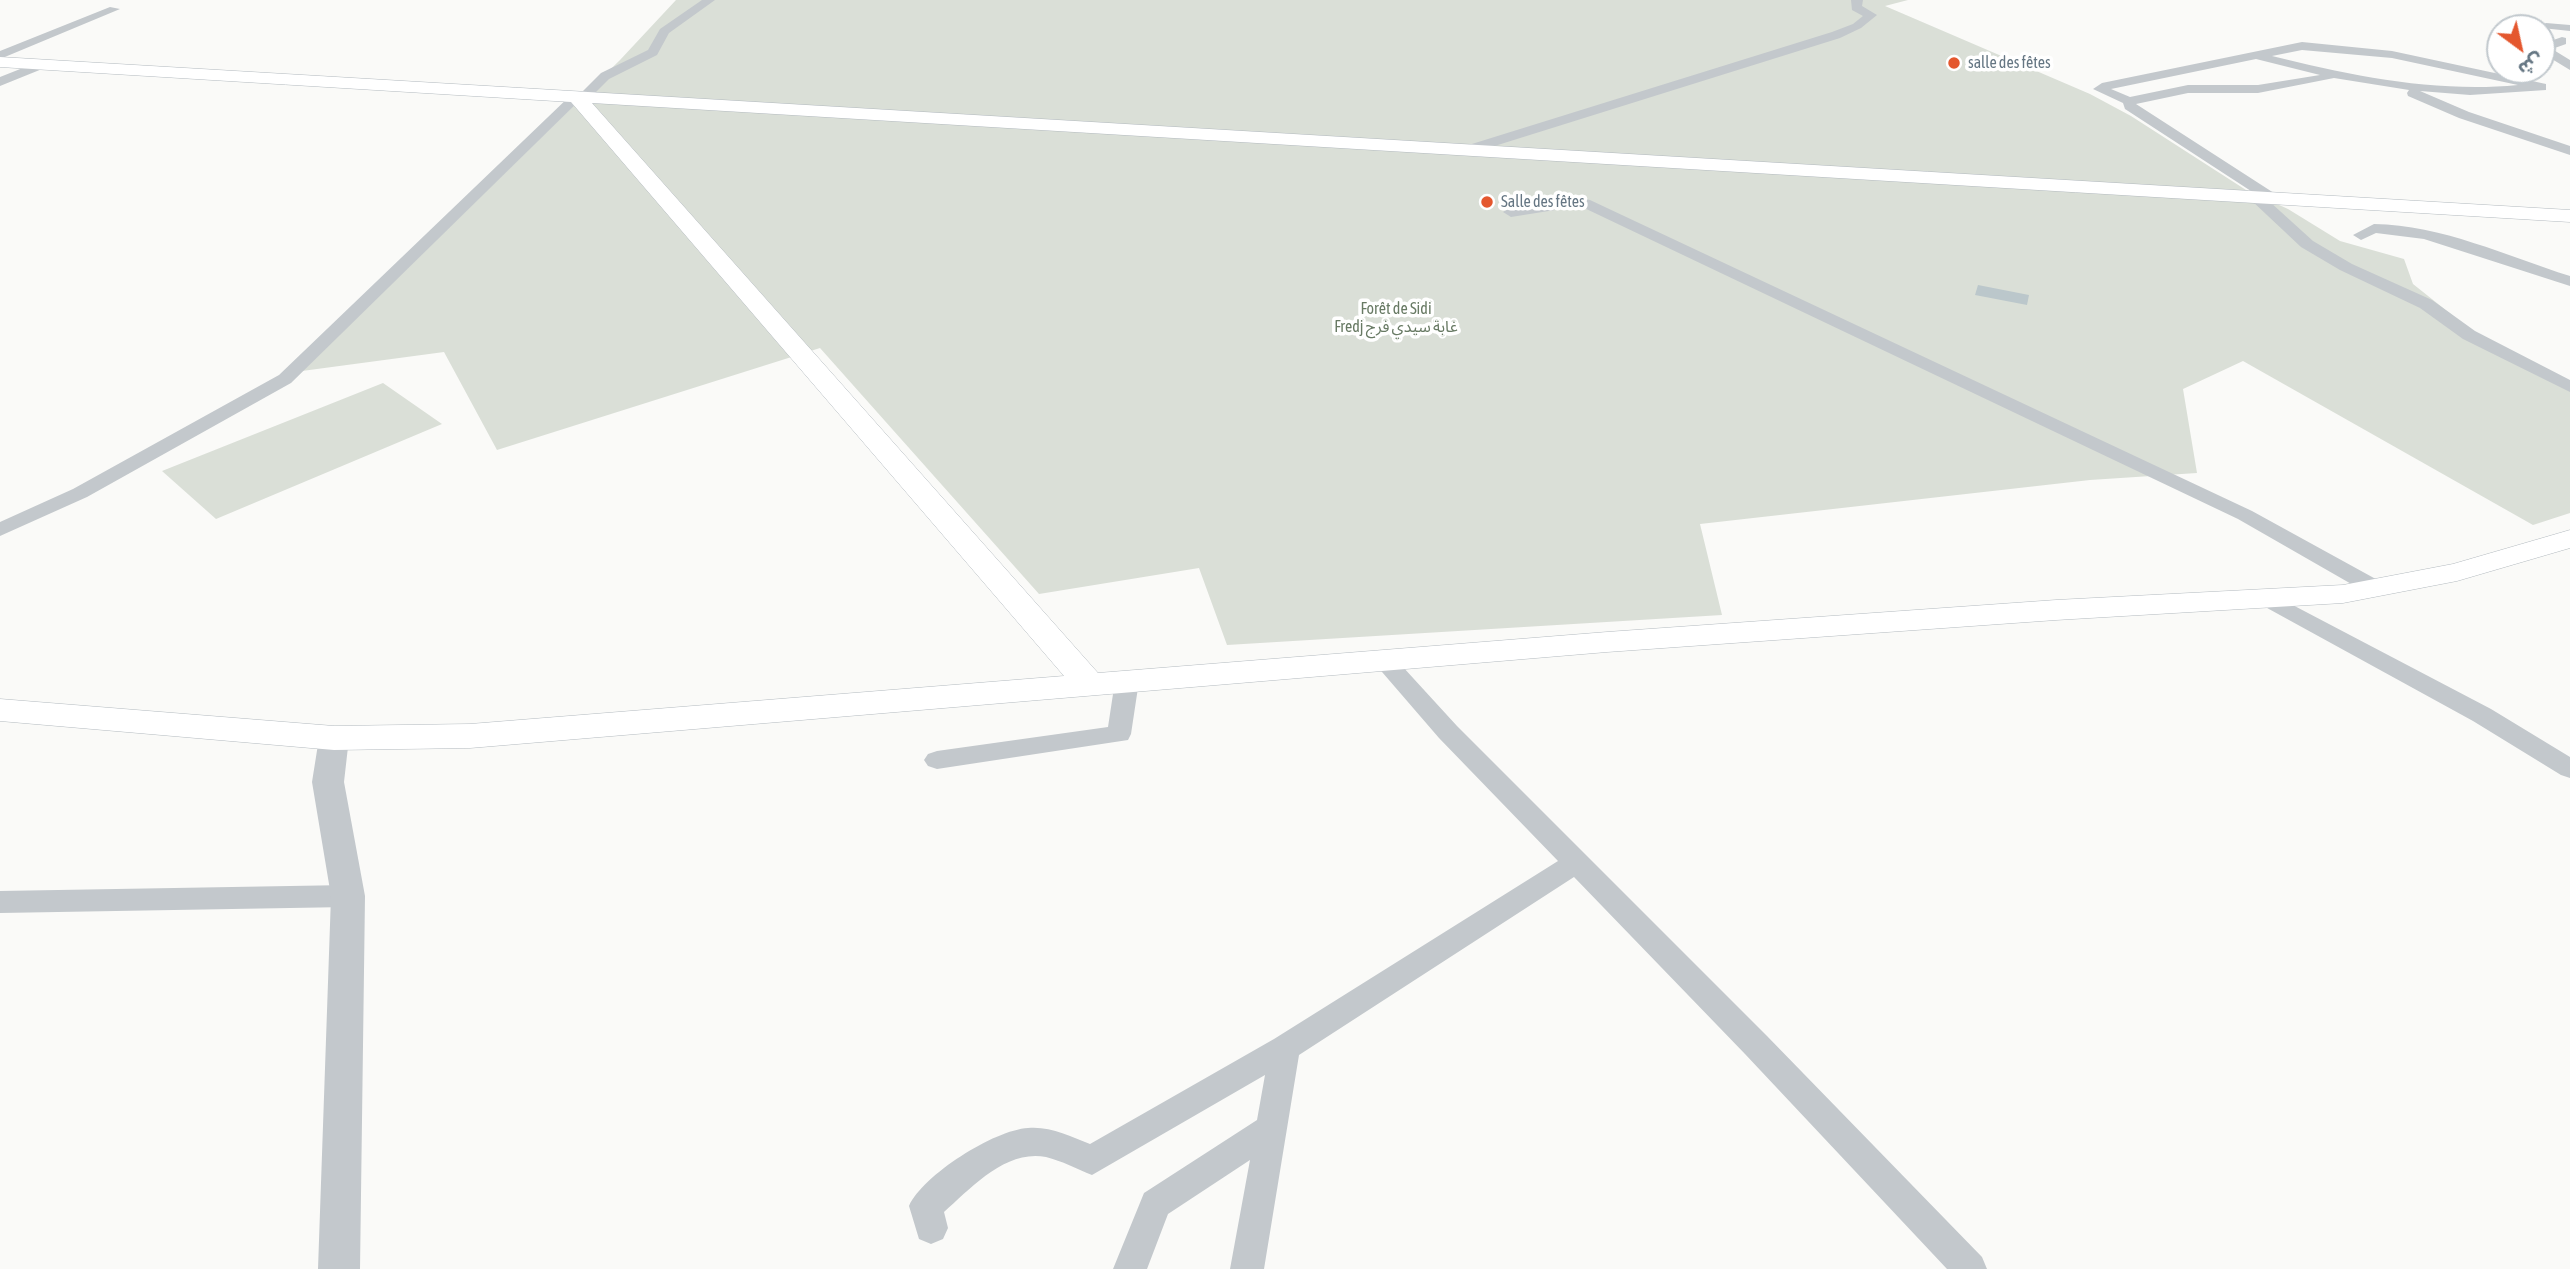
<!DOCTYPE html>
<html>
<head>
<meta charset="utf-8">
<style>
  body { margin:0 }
  #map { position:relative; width:2570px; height:1269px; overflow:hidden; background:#fafaf8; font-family:"Asap Condensed","Noto Sans Arabic",sans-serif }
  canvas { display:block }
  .north { position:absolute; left:2486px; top:14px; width:70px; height:70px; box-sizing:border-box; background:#fff; border:2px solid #c1c8cd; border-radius:50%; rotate:147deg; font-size:19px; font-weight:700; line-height:28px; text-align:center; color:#657683 }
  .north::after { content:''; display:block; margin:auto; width:24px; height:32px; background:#e4572e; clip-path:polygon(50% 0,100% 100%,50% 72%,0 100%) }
</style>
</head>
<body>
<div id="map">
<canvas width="2570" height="1269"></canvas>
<div class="north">ش</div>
</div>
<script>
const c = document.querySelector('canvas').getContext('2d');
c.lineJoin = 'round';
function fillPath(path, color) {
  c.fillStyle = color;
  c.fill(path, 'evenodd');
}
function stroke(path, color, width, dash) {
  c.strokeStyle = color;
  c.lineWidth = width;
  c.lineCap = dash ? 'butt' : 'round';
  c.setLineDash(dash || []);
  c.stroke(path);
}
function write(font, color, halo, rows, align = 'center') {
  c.font = font + ' "Asap Condensed","Noto Sans Arabic",sans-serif';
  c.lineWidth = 7;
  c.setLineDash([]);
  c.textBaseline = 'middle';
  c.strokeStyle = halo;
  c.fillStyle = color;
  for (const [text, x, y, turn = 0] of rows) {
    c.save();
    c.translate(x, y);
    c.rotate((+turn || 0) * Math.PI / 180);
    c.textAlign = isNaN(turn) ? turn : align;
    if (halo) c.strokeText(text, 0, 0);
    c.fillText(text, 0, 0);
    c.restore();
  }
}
fillPath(new Path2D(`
  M676,0H1908L1885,6L2090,94L2131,116L2246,190L2288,209L2340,241L2404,259L2413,284L2457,319L2493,345L2570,383V513L2533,525L2243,361L2183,389L2197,473L2090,480L1700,524L1722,615L1227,645L1199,568L1039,594L820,348L497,450L444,352L302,371L620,60Z
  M383,383L442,424L216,519L162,471Z`), '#dadfd7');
fillPath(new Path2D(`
  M1978,285L2029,295L2027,305L1975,295Z`), '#bbc7cb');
const secondary = new Path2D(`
  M0,57L2570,210V222L592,103L1098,673L1607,632L2056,600L2343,585L2453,564L2570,530V548L2457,581L2343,603L2056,620L1607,652L470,748L334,750L0,721V699L334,726L470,724L1064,676L571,102L0,67Z`);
stroke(secondary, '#b3babf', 1);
fillPath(new Path2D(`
  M702,0H715L669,33L657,55L609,79L591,97H583L291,383L87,497L0,536V522L73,489L279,375L572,94H580L601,73L648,50L660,29Z
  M1851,0H1863L1862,6L1877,15L1861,28L1840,38L1469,154L1464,155L1457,151L1459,148L1832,32L1853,24L1863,16L1852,10Z
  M110,7L120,9L0,59V51Z
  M2546,23L2570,25V31L2542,28L2540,26Z
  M2562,37L2566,38V44L2552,49L2570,60V70L2542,53V44Z
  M2302,42L2392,51L2546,84V90L2470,95L2420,91L2469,112L2570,146V155L2459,118L2408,96L2407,93L2409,90L2334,78L2258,93H2188L2136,104L2277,195L2279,198L2277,201L2270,202L2313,241L2352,264L2432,300L2475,331L2570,380V392L2463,339L2420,308L2340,270L2301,247L2251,200L2249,197L2254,193L2125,109L2123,103L2093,89L2102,83ZM2302,50L2392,58L2518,85C2436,93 2352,76 2272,56ZM2256,59L2320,75L2258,85H2188L2130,97L2111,89Z
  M43,60L47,61V67L0,86V77Z
  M1577,197L1590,200L2252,511L2383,583L2386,588L2383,593H2367L2238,519L1580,206L1511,217L1503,212L1511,207Z
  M2374,224C2442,225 2506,256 2570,276V286L2424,239L2376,233L2361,240L2353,235Z
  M2266,591L2491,709L2570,757V778L2561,775L2473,721L2258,603L2255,598L2258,593Z
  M1384,652L1392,655L1457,726L1767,1036L1982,1257L1987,1269H1947L1745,1054L1574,877L1299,1055L1264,1269H1230L1250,1160L1168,1214L1147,1269H1113L1144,1193L1257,1120L1265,1075L1092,1175C1077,1169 1062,1161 1046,1157C1006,1149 971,1188 944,1212L948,1228L943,1239L931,1244L919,1239L909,1206C923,1175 994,1130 1028,1128C1050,1126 1070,1136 1090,1144L1274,1039L1558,861L1439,738L1376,665L1372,660L1376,655Z
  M1127,673L1135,675L1139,681L1131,734L1128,740L937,769L928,766L924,760L928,754L937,751L1108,727L1115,681L1119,675Z
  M348,885L358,888L362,896L358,904L348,907L0,913V891Z`), '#c3c8cc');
fillPath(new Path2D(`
  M334,727L345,731L349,738L344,782L365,896L360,1269H318L331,896L312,782L319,738L323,731Z`), '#c3c8cc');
fillPath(secondary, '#fff');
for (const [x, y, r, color] of [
  [1954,63,7,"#e4572e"],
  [1487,202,7,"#e4572e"]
]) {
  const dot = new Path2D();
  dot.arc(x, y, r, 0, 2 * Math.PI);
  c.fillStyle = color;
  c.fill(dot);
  stroke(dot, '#fff', 2.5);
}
write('16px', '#657683', '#fff', [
  ["salle des fêtes",1968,63],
  ["Salle des fêtes",1501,202]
], 'left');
write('16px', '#687a64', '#fff', [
  ["Forêt de Sidi",1396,309],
  ["Fredj غابة سيدي فرج",1396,327]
]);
</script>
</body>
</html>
